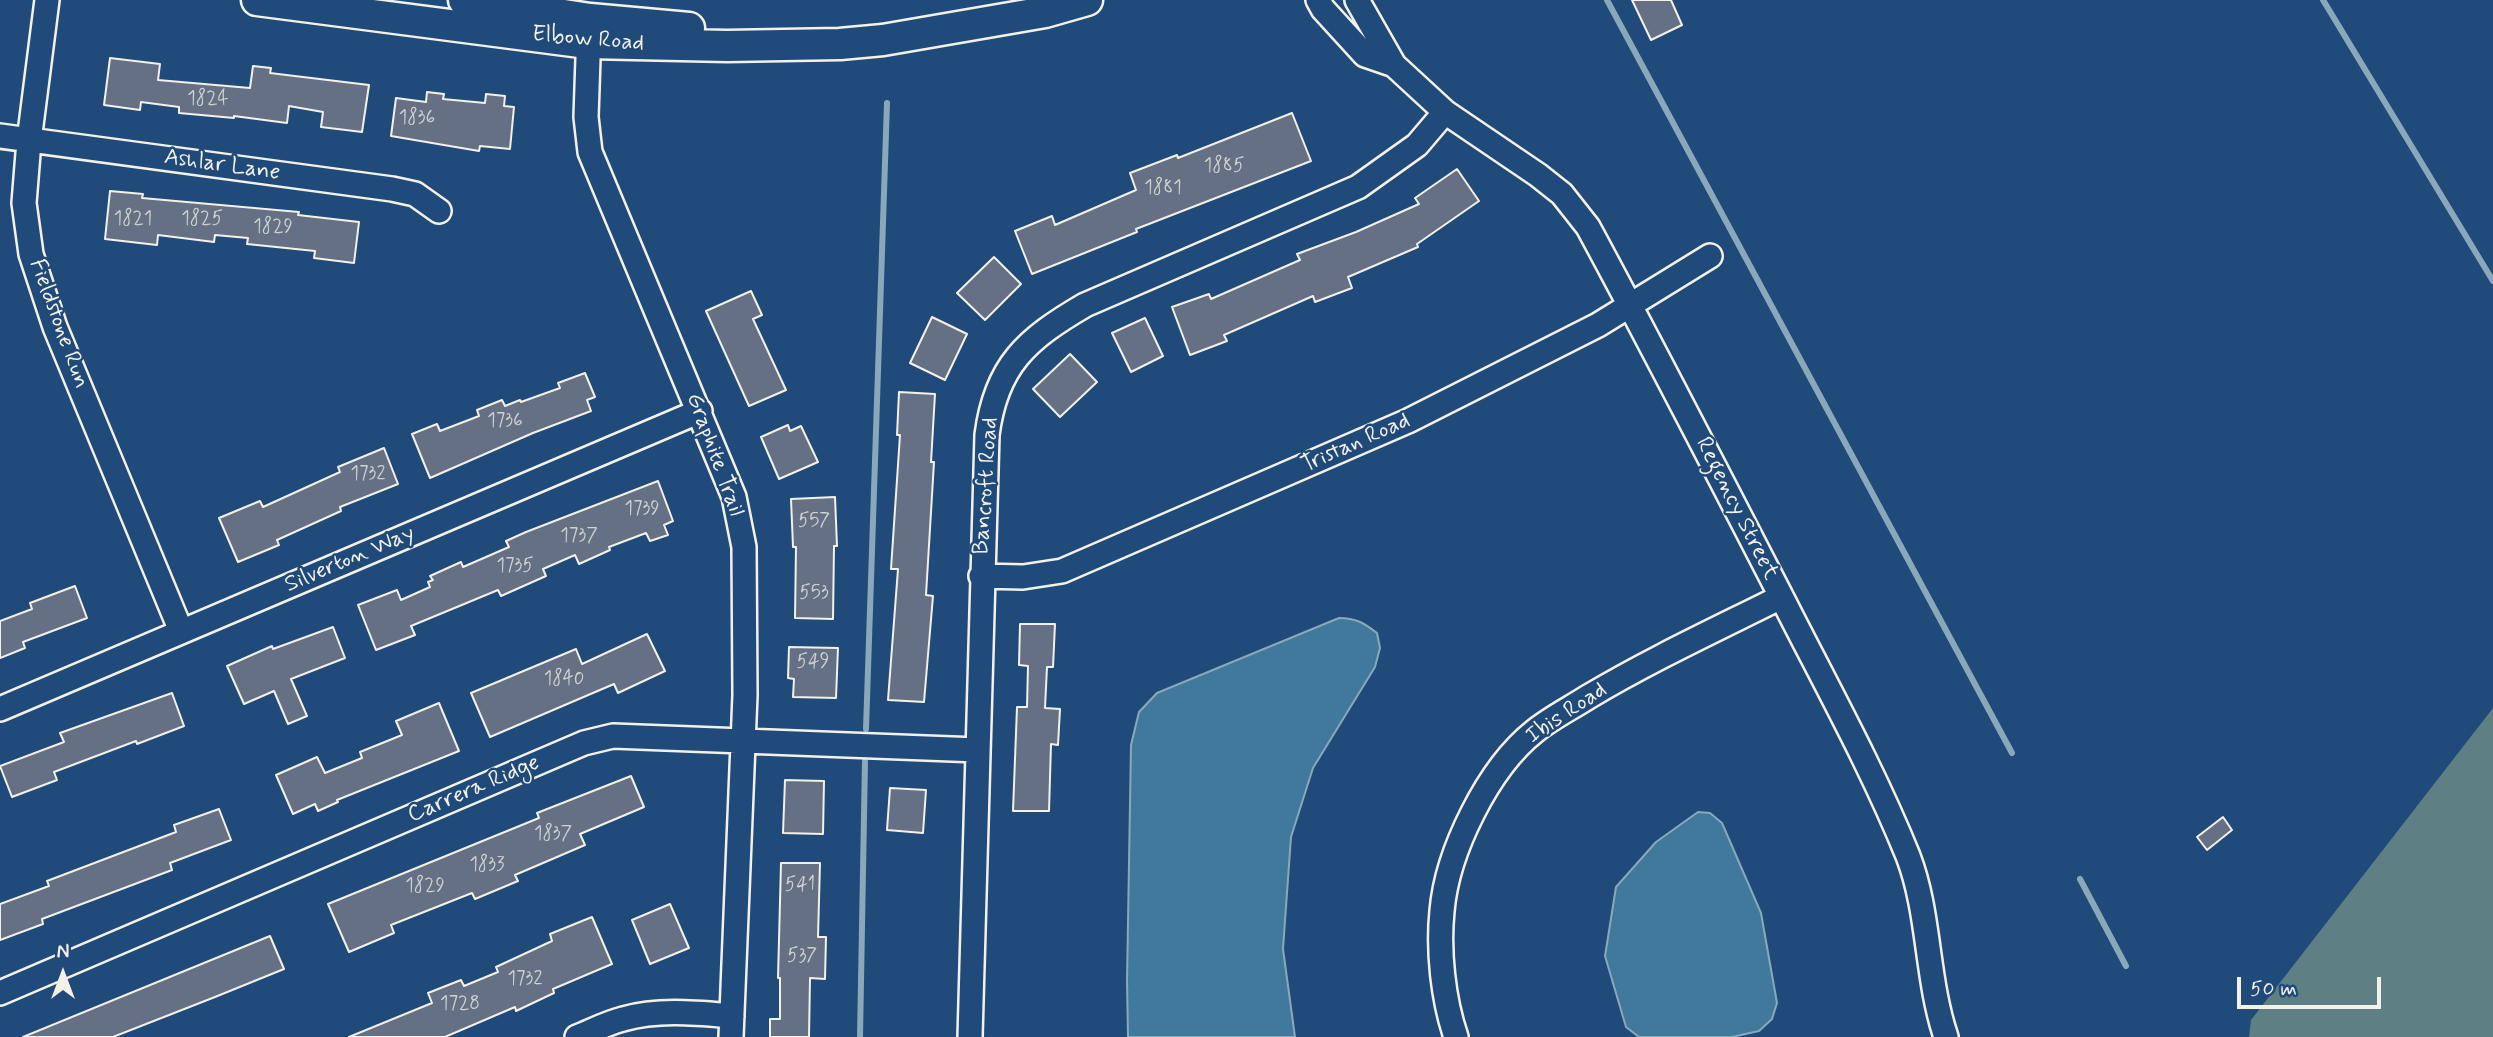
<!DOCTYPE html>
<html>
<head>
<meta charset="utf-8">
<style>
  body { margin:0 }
  #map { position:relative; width:2493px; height:1037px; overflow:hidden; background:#1f4a7a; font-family:Mynerve,sans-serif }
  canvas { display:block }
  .north { position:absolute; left:28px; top:939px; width:70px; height:70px; -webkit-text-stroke:5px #1f4a7a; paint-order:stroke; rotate:0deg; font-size:19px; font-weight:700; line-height:28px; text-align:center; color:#f4f1e8 }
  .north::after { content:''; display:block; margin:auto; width:24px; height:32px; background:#f4f1e8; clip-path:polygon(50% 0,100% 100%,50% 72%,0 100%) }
  .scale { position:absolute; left:2237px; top:977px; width:144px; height:32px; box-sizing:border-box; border:4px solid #f4f1e8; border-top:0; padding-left:9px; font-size:21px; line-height:24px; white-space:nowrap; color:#f4f1e8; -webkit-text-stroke:5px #1f4a7a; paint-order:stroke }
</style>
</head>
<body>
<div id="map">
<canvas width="2493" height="1037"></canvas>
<div class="north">N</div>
<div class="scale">50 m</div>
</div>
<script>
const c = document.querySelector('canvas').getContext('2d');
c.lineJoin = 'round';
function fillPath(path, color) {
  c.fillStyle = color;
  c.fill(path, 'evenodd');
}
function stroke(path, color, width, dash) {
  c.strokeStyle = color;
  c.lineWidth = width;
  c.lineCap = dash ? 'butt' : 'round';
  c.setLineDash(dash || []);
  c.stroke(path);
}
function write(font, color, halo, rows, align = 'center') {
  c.font = font + ' Mynerve,sans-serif';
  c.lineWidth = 5;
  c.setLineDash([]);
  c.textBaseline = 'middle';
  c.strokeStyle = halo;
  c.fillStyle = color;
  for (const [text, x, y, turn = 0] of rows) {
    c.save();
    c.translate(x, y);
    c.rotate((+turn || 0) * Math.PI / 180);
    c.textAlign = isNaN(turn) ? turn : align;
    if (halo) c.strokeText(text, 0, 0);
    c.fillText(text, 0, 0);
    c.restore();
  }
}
fillPath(new Path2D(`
  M2493,708V1037H2249L2251,1020Z`), '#5e8085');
const water = new Path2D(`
  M1339,618C1356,618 1364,623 1377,633L1380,648L1375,667L1313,768L1291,837L1283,949L1295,1037H1128L1127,981L1131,745L1139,712L1157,693Z
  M1698,812L1710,813L1722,823L1761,913L1777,1003L1772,1019L1759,1031L1732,1037H1639L1626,1027L1605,956L1616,887L1656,842Z`);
fillPath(water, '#41799d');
stroke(water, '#89a9bb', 2);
stroke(new Path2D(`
  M1607,0L2012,753
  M2323,0L2493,281
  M866,729L887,103
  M2080,879L2126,966
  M860,1037L865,761`), '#89a9bb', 6);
const building = new Path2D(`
  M1632,0H1671L1682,25L1651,40Z
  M110,58L160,64L158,80L250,88L253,66L271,68L270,73L369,85L362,132L321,127L323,112L289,106L287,123L234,116V118L179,113V107L141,102L140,110L104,105Z
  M427,92L444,94L443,99L485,103L486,94L505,96L504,106L514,107L510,149L480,146L479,151L391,136L396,98L426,102Z
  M1292,113L1311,161L1136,229L1137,232L1032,274L1015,231L1052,216L1055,225L1136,190L1130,173L1177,155L1178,158Z
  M1457,169L1479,201L1417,244L1418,247L1348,277L1352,288L1315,302L1313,296L1224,335L1227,341L1190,355L1172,307L1209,294L1211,299L1300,260L1297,254L1356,232L1419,204L1415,198Z
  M110,191L143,194L142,198L299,212L298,215L359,222L354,263L314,258L315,251L247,244L248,238L215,235L214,242L158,235L157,245L105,239Z
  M994,257L1021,284L985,320L957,293Z
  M751,291L762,315L753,319L786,390L749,406L706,311Z
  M932,317L967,334L945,380L910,363Z
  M1145,318L1163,356L1131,372L1112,333Z
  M1070,354L1097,382L1060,417L1033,389Z
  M585,373L595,397L587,400L591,411L533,433L430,478L412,434L437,424L440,431L479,416L477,410L502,400L505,406L520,400L521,402L560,388L558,383Z
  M899,392L935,394L931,462H934L926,595L933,596L924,702L888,700L898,569H891L900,435H897Z
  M788,425L790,431L801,426L818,462L779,479L761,437Z
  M384,448L398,484L340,507L341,511L277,540L279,545L238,562L219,518L260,501L263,507L340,472L338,467Z
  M658,481L673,521L664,525L668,535L650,541L646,533L609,547L610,550L579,564L575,555L543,569L546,576L501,596L498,590L411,626L415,635L376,650L358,605L397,590L401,600L430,587L428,582L433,580L430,576L461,562L463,567L509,547L506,541L526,532Z
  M835,497L837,546H834L833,619L795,618L796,547H793L791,499Z
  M75,586L87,618L23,642L25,648L0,658V621L32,609L30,603Z
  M1020,624H1055L1053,667H1047L1045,708L1060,709L1058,745L1051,744L1049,811H1013L1017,707H1027L1028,666L1019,665Z
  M333,627L345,658L291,679L307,716L288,724L274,691L244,704L227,666L272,646L273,649Z
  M647,634L665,671L618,693L614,684L490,737L471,693L576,649L582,664Z
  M789,647L838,648L836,698L793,697L794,679L788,678Z
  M172,693L184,726L137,744L136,741L54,772L57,780L12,797L0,766L64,742L60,733Z
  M439,703L459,751L337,800L338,802L318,811L315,804L293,814L276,775L317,757L325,773L362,758L360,752L402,735L396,721Z
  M631,776L644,807L580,834L585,845L515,875L518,881L475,899L472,893L391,925L394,933L349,952L328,904L539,818L537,813Z
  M785,780L824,781L823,834L783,833Z
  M890,788L926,790L923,833L887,830Z
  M219,809L231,840L170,863L172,870L42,919L43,924L0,940V904L49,886L47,881L176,832L174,825Z
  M2223,817L2232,830L2207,850L2197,837Z
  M781,863H820L818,937H826L825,979L810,978L809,1037H770V1019H780V978H778Z
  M670,904L689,948L650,964L632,920Z
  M592,917L612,964L553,989L554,993L516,1011L515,1007L445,1037H349L432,1003L428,993L461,980L464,986L498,972L496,967L552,941L550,934Z
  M270,936L284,969L215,997L113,1037H23Z`);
fillPath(building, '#657085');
stroke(building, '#f4f1e8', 2);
const minor = new Path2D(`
  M47,0L29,141L24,203L31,254L55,327L181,631
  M1318,0L1323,9L1365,55L1394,65
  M1357,0L1394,65L1445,112L1538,175L1562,194L1588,227C1654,349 1718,474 1782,598C1825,683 1872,767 1908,856C1930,913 1926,978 1946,1037
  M589,29L586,117L590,152L734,497L744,547L745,695L731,1037
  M0,136L392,189L415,194L439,211
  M981,576L1023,577L1062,571L1408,421L1598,325L1710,256
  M0,709L700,411
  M0,993L584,743L613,736L639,737L978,750
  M577,1037C592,1031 607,1023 623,1019C659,1009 696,1013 732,1016
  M970,1037L987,435C996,365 1027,339 1085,305L1358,187L1417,145L1445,112
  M1456,1037C1443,999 1438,951 1442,911C1447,852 1488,768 1535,731C1551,718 1571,708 1588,697C1650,660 1717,629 1781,597`);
const major = new Path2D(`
  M257,0L588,43L727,46L840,44L883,40L1045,12L1087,0
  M464,0L590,19L689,28`);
stroke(minor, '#f4f1e8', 28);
stroke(major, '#f4f1e8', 35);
stroke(minor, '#1f4a7a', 23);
stroke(major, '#1f4a7a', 30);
write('19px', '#d0d1cf', null, [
  ["1824",208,100],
  ["1836",417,119],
  ["1885",1224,167],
  ["1881",1163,189],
  ["1821",133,220],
  ["1825",202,220],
  ["1829",273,228],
  ["1736",505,422],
  ["1732",368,475],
  ["1739",642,510],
  ["557",814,522],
  ["1737",579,537],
  ["1735",515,567],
  ["553",814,594],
  ["549",813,663],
  ["1840",564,680],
  ["1837",553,835],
  ["1833",487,866],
  ["541",800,886],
  ["1829",425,887],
  ["537",802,957],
  ["1732",525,980],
  ["1728",460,1005]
]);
write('23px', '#f4f1e8', '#1f4a7a', [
  ["Elbow Road",588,40,5],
  ["Ashlar Lane",222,166,8],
  ["Fieldstone Run",58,324,70],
  ["Tristan Road",1356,444,-24],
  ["Graphite Trail",714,455,70],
  ["Bancroft Road",987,486,-86],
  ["Regency Street",1736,509,63],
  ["Silverton Way",350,560,-23],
  ["Ibis Road",1567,714,-34],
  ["Carrera Ridge",474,790,-23]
]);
</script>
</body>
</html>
